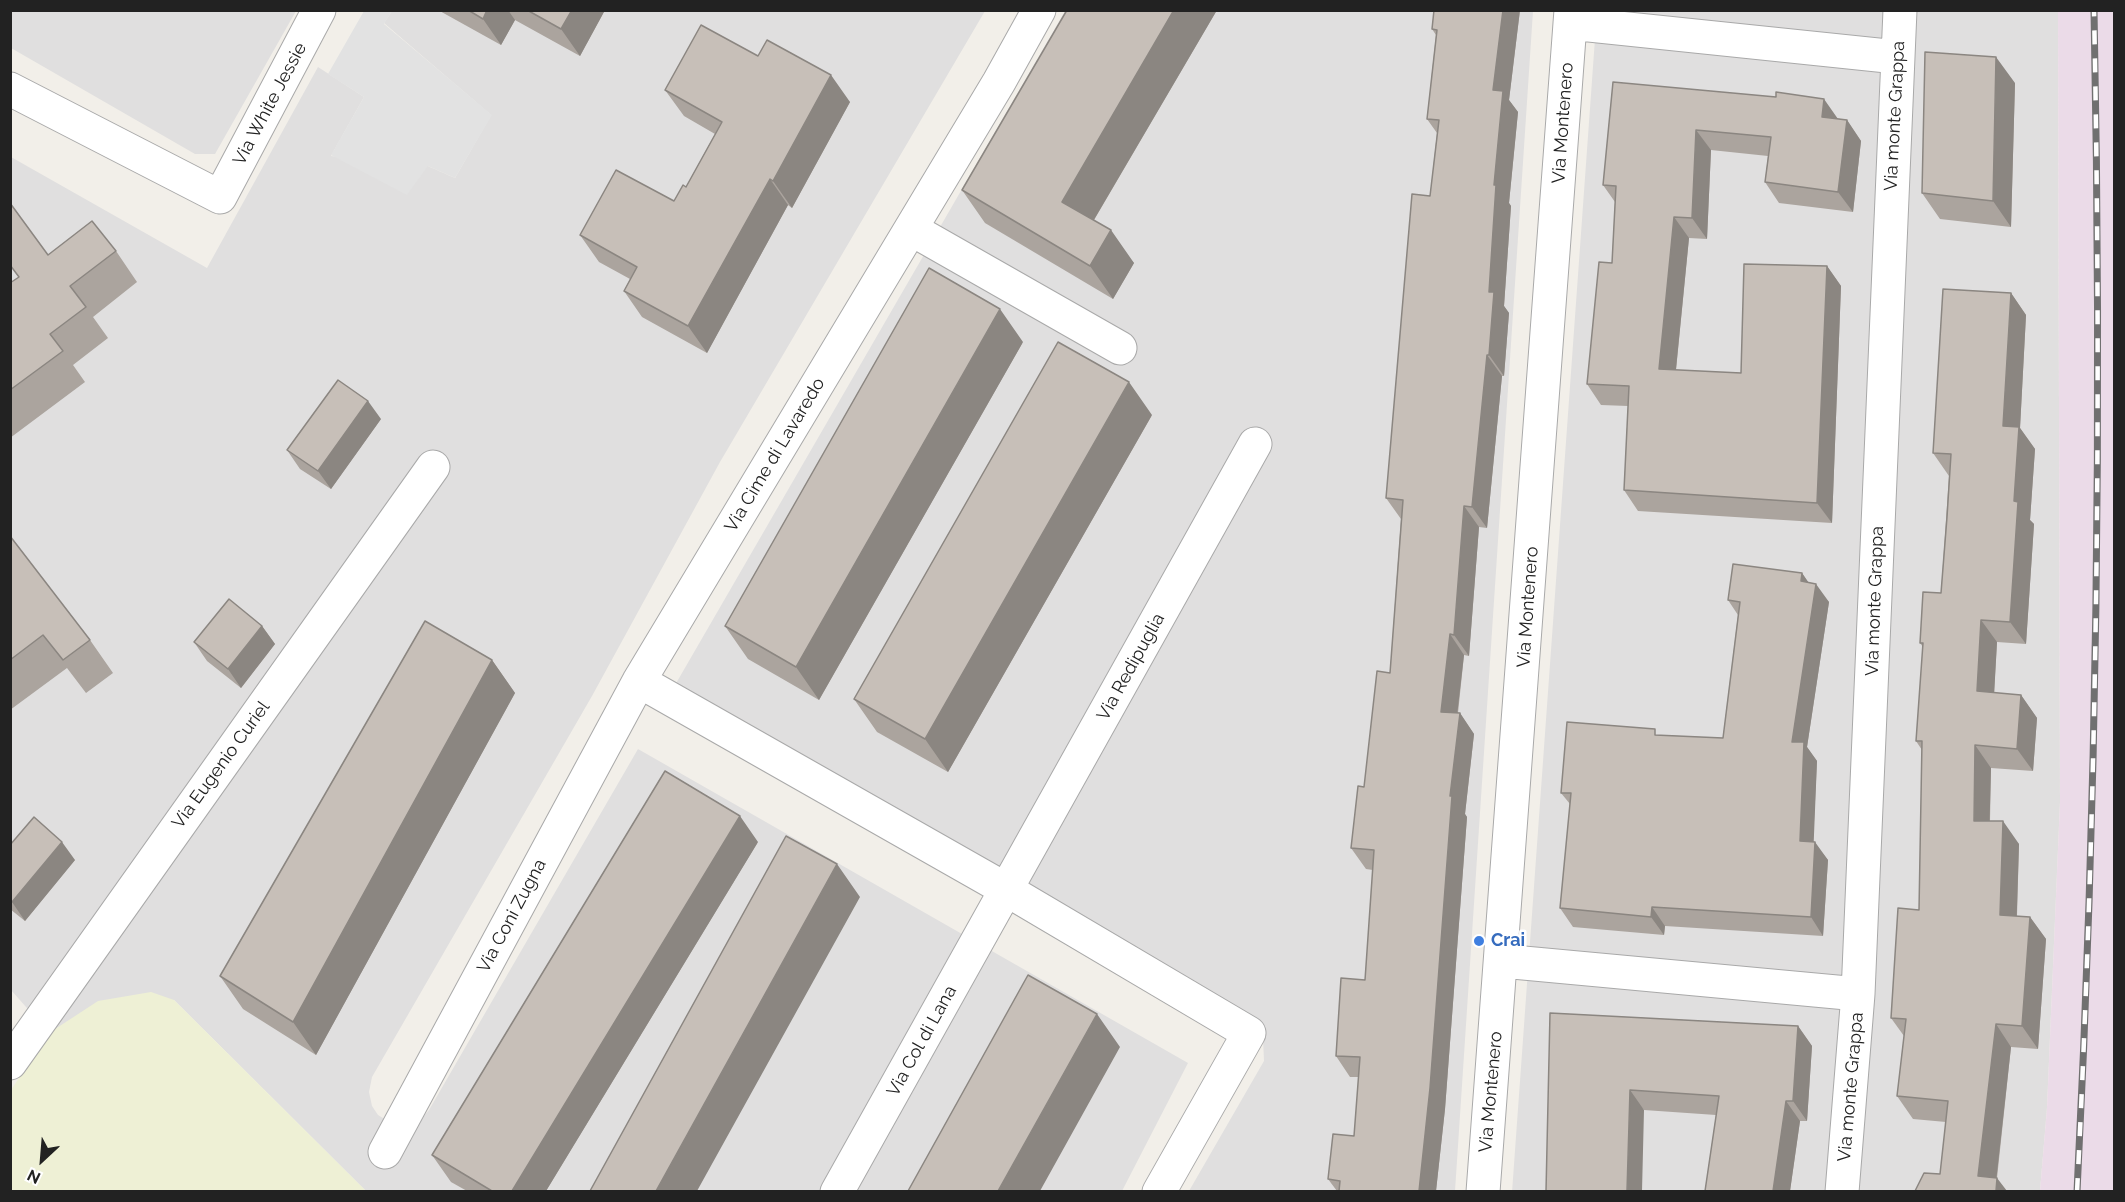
<!DOCTYPE html>
<html>
<head>
<meta charset="utf-8">
<style>
  body { margin:0 }
  #map { position:relative; width:2125px; height:1202px; overflow:hidden; background:#f2efe9; font-family:Raleway,sans-serif }
  canvas { display:block }
  .frame { position:absolute; inset:0; border:12px solid #222; pointer-events:none }
  .north { position:absolute; left:12px; top:1130px; width:60px; height:60px; -webkit-text-stroke:4px #fff; paint-order:stroke; rotate:206deg; font-size:16px; font-weight:700; line-height:24px; text-align:center; color:#222 }
  .north::after { content:''; display:block; margin:auto; width:21px; height:27px; background:#222; clip-path:polygon(50% 0,100% 100%,50% 72%,0 100%) }
</style>
</head>
<body>
<div id="map">
<canvas width="2125" height="1202"></canvas>
<div class="frame"></div>
<div class="north">N</div>
</div>
<script>
const c = document.querySelector('canvas').getContext('2d');
c.lineJoin = 'round';
function fillPath(path, color) {
  c.fillStyle = color;
  c.fill(path, 'evenodd');
}
function stroke(path, color, width, dash) {
  c.strokeStyle = color;
  c.lineWidth = width;
  c.lineCap = dash ? 'butt' : 'round';
  c.setLineDash(dash || []);
  c.stroke(path);
}
function write(font, color, halo, rows, align = 'center') {
  c.font = font + ' Raleway,sans-serif';
  c.lineWidth = 5;
  c.setLineDash([]);
  c.textBaseline = 'middle';
  c.strokeStyle = halo;
  c.fillStyle = color;
  for (const [text, x, y, turn = 0] of rows) {
    c.save();
    c.translate(x, y);
    c.rotate((+turn || 0) * Math.PI / 180);
    c.textAlign = isNaN(turn) ? turn : align;
    if (halo) c.strokeText(text, 0, 0);
    c.fillText(text, 0, 0);
    c.restore();
  }
}
fillPath(new Path2D(`
  M11,10H296V11L215,154H195L11,48Z
  M392,11H985L720,462L592,696L372,1077L369,1092L372,1106L378,1115L391,1123L422,1118L429,1110L638,749L1188,1063L1122,1191H366L174,1000L49,1033L11,990V157L207,268L318,67L364,97L331,156L428,166L455,178L491,115L384,23Z
  M1065,11H1533L1455,1191H1189L1264,1061L1263,1038L671,692Z
  M1597,11H2058L2060,802L2047,1108L2040,1191L1512,1192Z`), '#e0dfdf');
fillPath(new Path2D(`
  M2058,11H2114V1192L2040,1191L2047,1108L2060,802Z`), '#ebdbe8');
fillPath(new Path2D(`
  M151,992L174,1000L366,1191L11,1192V1090L49,1033L98,1001Z`), '#eef0d5');
fillPath(new Path2D(`
  M364,11H392L384,24L492,115L455,178L428,166L407,195L331,155L364,97L328,74Z`), '#e2e2e2');
const street = new Path2D(`
  M1570,23L1897,57
  M10,89L220,197L319,10
  M911,229L1120,348
  M639,681L1007,890L1249,1033L1159,1192
  M1502,961L1858,994
  M10,1063L433,467
  M385,1152L639,681L999,82L1039,10
  M837,1192L1255,444
  M1483,1192L1571,10
  M1842,1192L1858,994L1900,10`);
stroke(street, '#a9a9a9', 35);
stroke(street, '#fff', 33);
const rail = new Path2D(`
  M2077,1192C2097,798 2102,404 2094,10`);
stroke(rail, '#707070', 7);
stroke(rail, '#fff', 4.5, [14]);
fillPath(new Path2D(`
  M438,10H605L580,56L515,20L501,45Z
  M1067,10H1217L1094,220L1134,263L1113,299L985,223L962,190Z
  M1434,10H1520L1509,100L1518,112L1509,203L1511,206L1504,306L1509,313L1504,376H1502L1487,528L1479,527L1469,656L1464,655L1458,713H1460L1474,734L1465,814L1467,817L1445,1109L1436,1191H1337L1328,1179L1354,1136L1359,1077H1350L1336,1056L1365,980L1373,870L1366,869L1351,848L1364,787L1390,673L1401,519L1386,498L1430,196L1437,133L1427,119L1436,35L1432,29Z
  M758,56L850,102L792,208L788,205L707,353L642,317L624,291L630,279L599,262L580,235L674,201L686,187L715,134L684,116L665,90Z
  M1613,82L1847,120L1861,141L1853,212L1779,203L1765,182L1768,156L1711,150L1707,239L1689,238L1676,370L1741,373L1827,266L1841,286L1832,523L1638,511L1624,490L1628,406L1601,405L1587,384L1612,263L1615,202L1603,185Z
  M2015,83L2011,227L1940,219L1922,193Z
  M10,203L48,255L116,251L137,282L93,317L108,338L73,365L85,382L10,438V283L19,277L10,265Z
  M2011,293L2026,315L2020,428L2035,449L2030,520L2034,524L2026,644L1997,642L1994,693L2021,695L2037,718L2033,771L1991,768L1990,821L2019,844L2017,916L2030,917L2046,939L2038,1049L2011,1047L1997,1178L1940,1174L1946,1122L1913,1119L1897,1096L1904,1036L1891,1018L1919,910L1922,750L1916,741L1923,647L1920,643L1941,593L1949,476L1933,453Z
  M1023,342L819,700L748,659L725,626Z
  M1152,415L948,772L877,732L854,699Z
  M381,419L331,489L300,469L287,450Z
  M10,536L90,640L113,673L86,693L67,668L10,710Z
  M1802,573L1808,582L1829,602L1807,747L1817,761L1813,842L1828,860L1823,936L1665,926L1664,935L1573,927L1560,908L1570,804L1561,793L1659,735L1723,738L1738,615L1728,600Z
  M262,626L275,644L241,688L207,661L194,642Z
  M492,660L515,693L316,1055L243,1009L220,976Z
  M758,842L546,1191H467L451,1182L432,1155Z
  M10,845L75,860L25,921L10,909Z
  M1550,1013L1798,1026L1812,1046L1807,1121H1800L1790,1191H1705L1716,1115L1644,1110Z`), '#aba49e');
fillPath(new Path2D(`
  M487,10H508L515,20L501,45L483,19Z
  M572,10H605L580,56L561,29Z
  M1174,10H1217L1085,235L1062,202Z
  M1503,10H1520L1509,100L1518,112L1509,203L1511,206L1504,306L1509,313L1504,376L1489,355V292L1494,185L1493,90Z
  M1996,57L2015,83L2011,227L1993,201Z
  M831,75L850,102L792,208L773,181Z
  M1824,99L1838,119L1822,117Z
  M1847,120L1861,141L1853,212L1838,192Z
  M1696,130L1711,150L1707,239L1692,218Z
  M770,179L788,205L707,353L688,326Z
  M1674,217L1689,238L1674,389L1659,369Z
  M1111,230L1134,263L1113,299L1090,266Z
  M1827,266L1841,286L1832,523L1817,503Z
  M2011,293L2026,315L2020,428L2035,449L2030,520L2034,524L2026,644L2010,622L2014,501L2003,426Z
  M1000,309L1023,342L819,700L796,667Z
  M1487,355L1502,376L1487,528L1472,507Z
  M1129,382L1152,415L948,772L925,739Z
  M368,401L381,419L331,489L318,471Z
  M1464,506L1479,527L1469,656L1454,635Z
  M1802,573L1815,592L1816,584L1829,602L1807,747L1817,761L1813,859L1800,841L1792,742Z
  M1981,620L1997,642L1993,714L1977,691Z
  M262,626L275,644L241,688L228,669Z
  M1450,634L1464,655L1455,733L1441,712Z
  M492,660L515,693L316,1055L293,1022Z
  M2021,695L2037,718L2033,771L2017,749Z
  M1460,713L1474,734L1465,814L1467,817L1445,1109L1436,1191H1419L1450,796Z
  M1975,745L1991,768L1989,843L1974,821Z
  M740,816L758,842L546,1191H512Z
  M2003,821L2019,844L2016,938L2000,915Z
  M62,842L75,860L25,921L12,902Z
  M1815,842L1828,860L1823,936L1811,917Z
  M837,864L860,897L697,1191H656Z
  M1652,907L1665,926L1664,935L1651,917Z
  M2030,917L2046,939L2038,1049L2022,1026Z
  M1097,1014L1120,1047L1040,1191H998Z
  M1996,1024L2011,1047L1995,1191L1978,1176Z
  M1798,1026L1812,1046L1807,1121L1793,1101Z
  M1630,1090L1644,1110L1642,1191H1627Z
  M1786,1101L1800,1121L1790,1191H1773Z
  M1997,1178L2007,1191H1996Z`), '#8b8681');
const building = new Path2D(`
  M468,10H487L483,19Z
  M527,10H572L561,29Z
  M1067,10H1174L1062,202L1111,230L1090,266L962,190Z
  M1434,10H1503L1493,90L1503,91L1494,185H1496L1489,292H1494L1489,355H1487L1472,507L1464,506L1454,635L1450,634L1441,712L1460,713L1450,796H1452L1430,1088L1419,1191H1339L1340,1181L1328,1179L1333,1134L1354,1136L1360,1057L1336,1056L1341,978L1365,980L1374,850L1351,848L1358,786L1364,787L1377,671L1390,673L1403,500L1386,498L1412,194L1430,196L1439,120L1427,119L1437,30L1432,29Z
  M701,25L758,56L767,40L831,75L773,181L770,179L688,326L624,291L637,267L580,235L616,170L674,201L683,185L686,187L722,122L665,90Z
  M1925,52L1996,57L1993,201L1922,193Z
  M1613,82L1776,97V92L1824,99L1822,117L1847,120L1838,192L1765,182L1771,137L1696,130L1692,218L1674,217L1659,369L1741,373L1744,264L1827,266L1817,503L1624,490L1629,386L1587,384L1599,262L1612,263L1616,186L1603,185Z
  M10,203L48,255L92,221L116,251L70,286L86,307L50,334L63,351L10,390V283L19,277L10,265Z
  M929,268L1000,309L796,667L725,626Z
  M1943,289L2011,293L2003,426L2019,427L2014,501L2018,502L2010,622L1981,620L1977,691L2021,695L2017,749L1975,745L1974,821H2003L2000,915L2030,917L2022,1026L1996,1024L1978,1176L1997,1178L1996,1191H1915L1924,1173L1940,1174L1948,1101L1897,1096L1906,1019L1891,1018L1898,908L1919,910L1922,741H1916L1923,643H1920L1923,592L1941,593L1947,517L1951,454L1933,453Z
  M1058,342L1129,382L925,739L854,699Z
  M338,380L368,401L318,471L287,450Z
  M10,536L90,640L63,660L43,635L10,660Z
  M1733,564L1802,573L1801,581L1816,584L1792,742H1804L1800,841L1815,842L1811,917L1652,907L1651,917L1560,908L1571,793H1561L1567,722L1655,729V735L1723,738L1740,602L1728,600Z
  M229,599L262,626L228,669L194,642Z
  M425,621L492,660L293,1022L220,976Z
  M665,771L740,816L512,1191H492L432,1155Z
  M34,817L62,842L12,902L10,901V845Z
  M786,836L837,864L656,1191H590Z
  M1028,975L1097,1014L998,1191H908Z
  M1550,1013L1798,1026L1793,1101H1786L1773,1191H1705L1719,1096L1630,1090L1627,1191H1546Z`);
fillPath(building, '#c7bfb8');
stroke(building, '#8b8681', 1.5);
for (const [x, y, r, color] of [
  [1479,941,6,"#3f7fe0"]
]) {
  const dot = new Path2D();
  dot.arc(x, y, r, 0, 2 * Math.PI);
  c.fillStyle = color;
  c.fill(dot);
  stroke(dot, '#fff', 2);
}
write('18px', '#222', '#fff', [
  ["Via White Jessie",270,104,-62],
  ["Via monte Grappa",1895,116,-87],
  ["Via Montenero",1563,123,-86],
  ["Via Cime di Lavaredo",775,455,-59],
  ["Via monte Grappa",1875,601,-88],
  ["Via Montenero",1528,607,-86],
  ["Via Redipuglia",1131,667,-61],
  ["Via Eugenio Curiel",221,765,-54],
  ["Via Coni Zugna",512,916,-62],
  ["Via Col di Lana",922,1041,-61],
  ["Via monte Grappa",1851,1087,-85],
  ["Via Montenero",1491,1092,-85]
]);
write('bold 18px', '#366cbe', '#fff', [
  ["Crai",1491,941]
], 'left');
</script>
</body>
</html>
